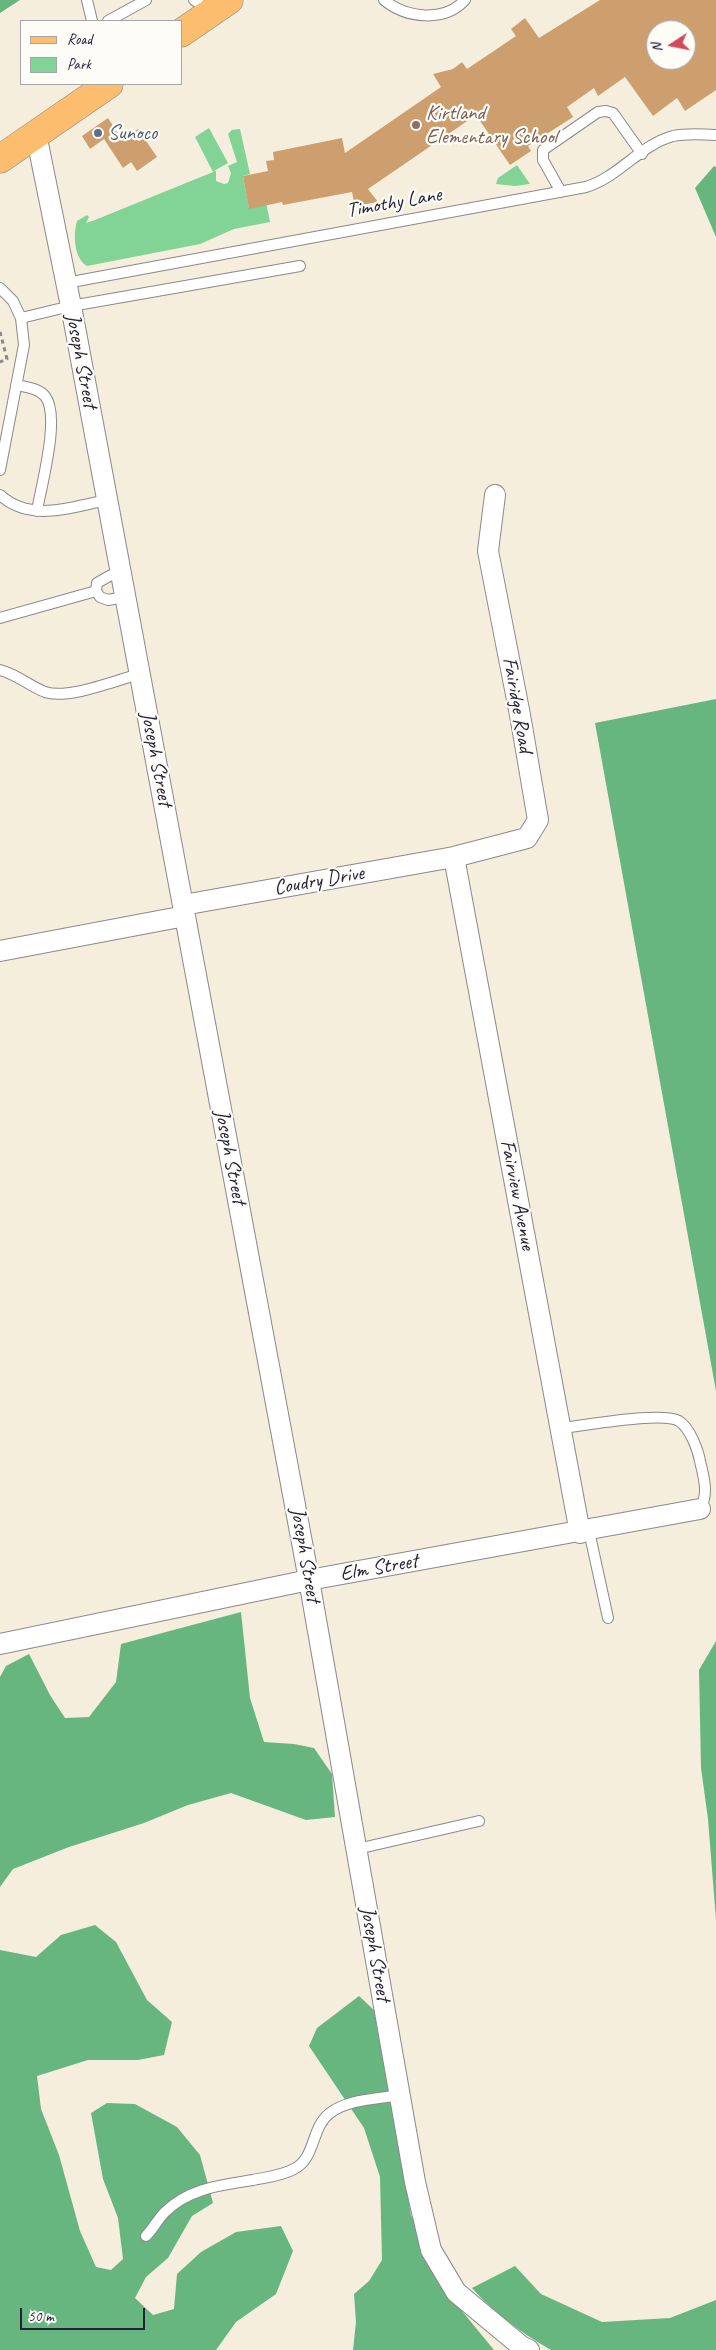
<!DOCTYPE html>
<html>
<head>
<meta charset="utf-8">
<style>
  body { margin:0 }
  #map { position:relative; width:716px; height:2350px; overflow:hidden; background:#f6eedc; font-family:Caveat,sans-serif }
  canvas { display:block }
  .legend { position:absolute; left:20px; top:20px; width:162px; height:65px; box-sizing:border-box; background:#fdfcf7; border:1px solid #a5a5ac; margin:0; padding:6px 9px; list-style:none; font-size:15px; color:#22223b }
  .legend li { display:flex; align-items:center; gap:10px; height:25px }
  .legend b { width:25px; border:1px solid #a5a5ac }
  .north { position:absolute; left:646px; top:20px; width:50px; height:50px; box-sizing:border-box; background:#fdfcf7; border:1px solid #a5a5ac; border-radius:50%; rotate:259deg; font-size:14px; font-weight:700; line-height:20px; text-align:center; color:#22223b }
  .north::after { content:''; display:block; margin:auto; width:18px; height:22px; background:#d1495b; clip-path:polygon(50% 0,100% 100%,50% 72%,0 100%) }
  .scale { position:absolute; left:20px; top:2308px; width:125px; height:22px; box-sizing:border-box; border:2px solid #22223b; border-top:0; padding-left:6px; font-size:15px; line-height:18px; white-space:nowrap; color:#22223b; -webkit-text-stroke:4px #fdfcf7; paint-order:stroke }
</style>
</head>
<body>
<div id="map">
<canvas width="716" height="2350"></canvas>
<ul class="legend">
<li><b style="height:6px;background:#fcbd6f"></b>Road</li>
<li><b style="height:14px;background:#81d496"></b>Park</li>
</ul>
<div class="north">N</div>
<div class="scale">50 m</div>
</div>
<script>
const c = document.querySelector('canvas').getContext('2d');
c.lineJoin = 'round';
function fillPath(path, color) {
  c.fillStyle = color;
  c.fill(path, 'evenodd');
}
function stroke(path, color, width, dash) {
  c.strokeStyle = color;
  c.lineWidth = width;
  c.lineCap = dash ? 'butt' : 'round';
  c.setLineDash(dash || []);
  c.stroke(path);
}
function write(font, color, halo, rows, align = 'center') {
  c.font = font + ' Caveat,sans-serif';
  c.lineWidth = 4.5;
  c.setLineDash([]);
  c.textBaseline = 'middle';
  c.strokeStyle = halo;
  c.fillStyle = color;
  for (const [text, x, y, turn = 0] of rows) {
    c.save();
    c.translate(x, y);
    c.rotate((+turn || 0) * Math.PI / 180);
    c.textAlign = isNaN(turn) ? turn : align;
    if (halo) c.strokeText(text, 0, 0);
    c.fillText(text, 0, 0);
    c.restore();
  }
}
fillPath(new Path2D(`
  M209,128L228,163L214,171H216V181L224,184L228,183L231,173L228,166L237,162L228,134L232,130L240,129L250,174L243,176L249,208L265,197L270,222L234,229L200,244L87,266C74,259 73,234 77,221L87,215L89,217L86,223L95,220L213,172L195,137Z
  M517,165L530,184L515,186L496,184L498,178Z`), '#81d496');
fillPath(new Path2D(`
  M0,0H20L0,13Z
  M714,166L716,167V237L695,188Z
  M716,699V1391L595,723Z
  M241,1612L250,1698L264,1742L294,1744L314,1748L332,1774L335,1817L306,1820L231,1793L188,1805L144,1823L69,1847L13,1869L0,1887V1677L6,1666L29,1654L50,1695L65,1718L89,1717L116,1682L121,1644Z
  M716,1641V1920L708,1819L701,1768L699,1670Z
  M95,1925L116,1942L147,2000L172,2022L164,2055L138,2060H88L37,2076L41,2109L59,2155L80,2231L96,2267L111,2270L123,2259L118,2218L103,2179L91,2113L107,2103L135,2104L177,2127L200,2155L213,2203L192,2216L168,2258L146,2277L135,2298L153,2315L174,2309L177,2274L201,2252L236,2232L281,2226L293,2251L276,2294L236,2322L216,2350H0V1950L36,1957L61,1935Z
  M359,1996L374,2010L411,2215L439,2283L494,2350H353L356,2322L354,2294L369,2281L382,2260L380,2177L364,2128L309,2046L317,2028Z
  M515,2266L541,2294L602,2322L670,2318L716,2300V2350H551C523,2334 493,2312 472,2288Z`), '#68b67f');
fillPath(new Path2D(`
  M600,0H716V90L685,111L677,98L653,116L625,77L598,96L594,88L567,107L573,117L528,146L531,151L510,165L476,115L368,189L378,202L355,206L352,192L283,205L282,202L249,209L243,176L268,171L266,161L274,160L273,152L342,138L345,153L441,87L433,74L453,69L462,62L467,69L516,36L511,29L525,18L539,38ZM656,30H686V60H656Z
  M108,118L122,140L138,129L157,157L137,171L131,162L123,168L104,139L90,149L82,136Z`), '#ce9f6e');
const lane = new Path2D(`
  M87,0L92,21
  M194,0L210,11
  M384,0C406,18 444,23 465,0
  M108,21L146,0
  M561,192L543,160V150L598,112L606,111L613,113L642,154
  M66,283L586,187C619,177 640,145 673,136C687,133 702,134 716,135
  M0,288L13,301L21,318L24,345L0,470
  M21,318L71,306L300,266
  M16,385C26,387 38,388 45,396C61,416 41,486 37,511
  M0,495C31,523 71,507 107,500
  M120,570L97,583L96,591L100,597L108,600L125,597
  M0,618L96,591
  M0,670C17,674 29,686 45,692C68,700 116,680 140,674
  M561,1428C584,1426 662,1411 679,1421C690,1428 698,1450 700,1461C704,1479 709,1493 700,1509
  M589,1531L608,1618
  M357,1849L479,1821
  M146,2236C153,2229 158,2219 165,2212C189,2188 222,2185 253,2180C267,2177 281,2176 294,2169C316,2158 311,2127 330,2113C348,2099 379,2099 400,2095`);
const street = new Path2D(`
  M36,134L71,306L309,1580L415,2182L431,2250L456,2292L521,2346L529,2350
  M454,857L580,1533
  M183,905L454,857L527,838L538,820L520,715L488,551L495,495
  M0,951L185,916
  M0,1644L309,1580L700,1509`);
const primary = new Path2D(`
  M181,33L229,0
  M0,159L109,84`);
stroke(lane, '#8c888c', 12);
stroke(street, '#8c888c', 22);
stroke(primary, '#8c888c', 29);
stroke(new Path2D(`
  M0,332L7,359L0,362`), '#8c888c', 3, [4, 4]);
stroke(lane, '#fff', 10);
stroke(street, '#fff', 20);
stroke(primary, '#fcbd6f', 28);
for (const [x, y, r, color] of [
  [416,125,5,"#8d6e63"],
  [98,133,5,"#5c6f8a"]
]) {
  const dot = new Path2D();
  dot.arc(x, y, r, 0, 2 * Math.PI);
  c.fillStyle = color;
  c.fill(dot);
  stroke(dot, '#fdfcf7', 2);
}
write('21px', '#785e54', '#fdfcf7', [
  ["Kirtland",426,113],
  ["Elementary School",426,137]
], 'left');
write('21px', '#4e5e75', '#fdfcf7', [
  ["Sunoco",108,133]
], 'left');
write('21px', '#22223b', '#fdfcf7', [
  ["Timothy Lane",394,203,-10],
  ["Joseph Street",81,361,79],
  ["Fairidge Road",517,705,80],
  ["Joseph Street",156,759,79],
  ["Coudry Drive",319,881,-10],
  ["Joseph Street",230,1157,79],
  ["Fairview Avenue",517,1195,79],
  ["Joseph Street",305,1555,80],
  ["Elm Street",379,1568,-10],
  ["Joseph Street",375,1954,80]
]);
</script>
</body>
</html>
